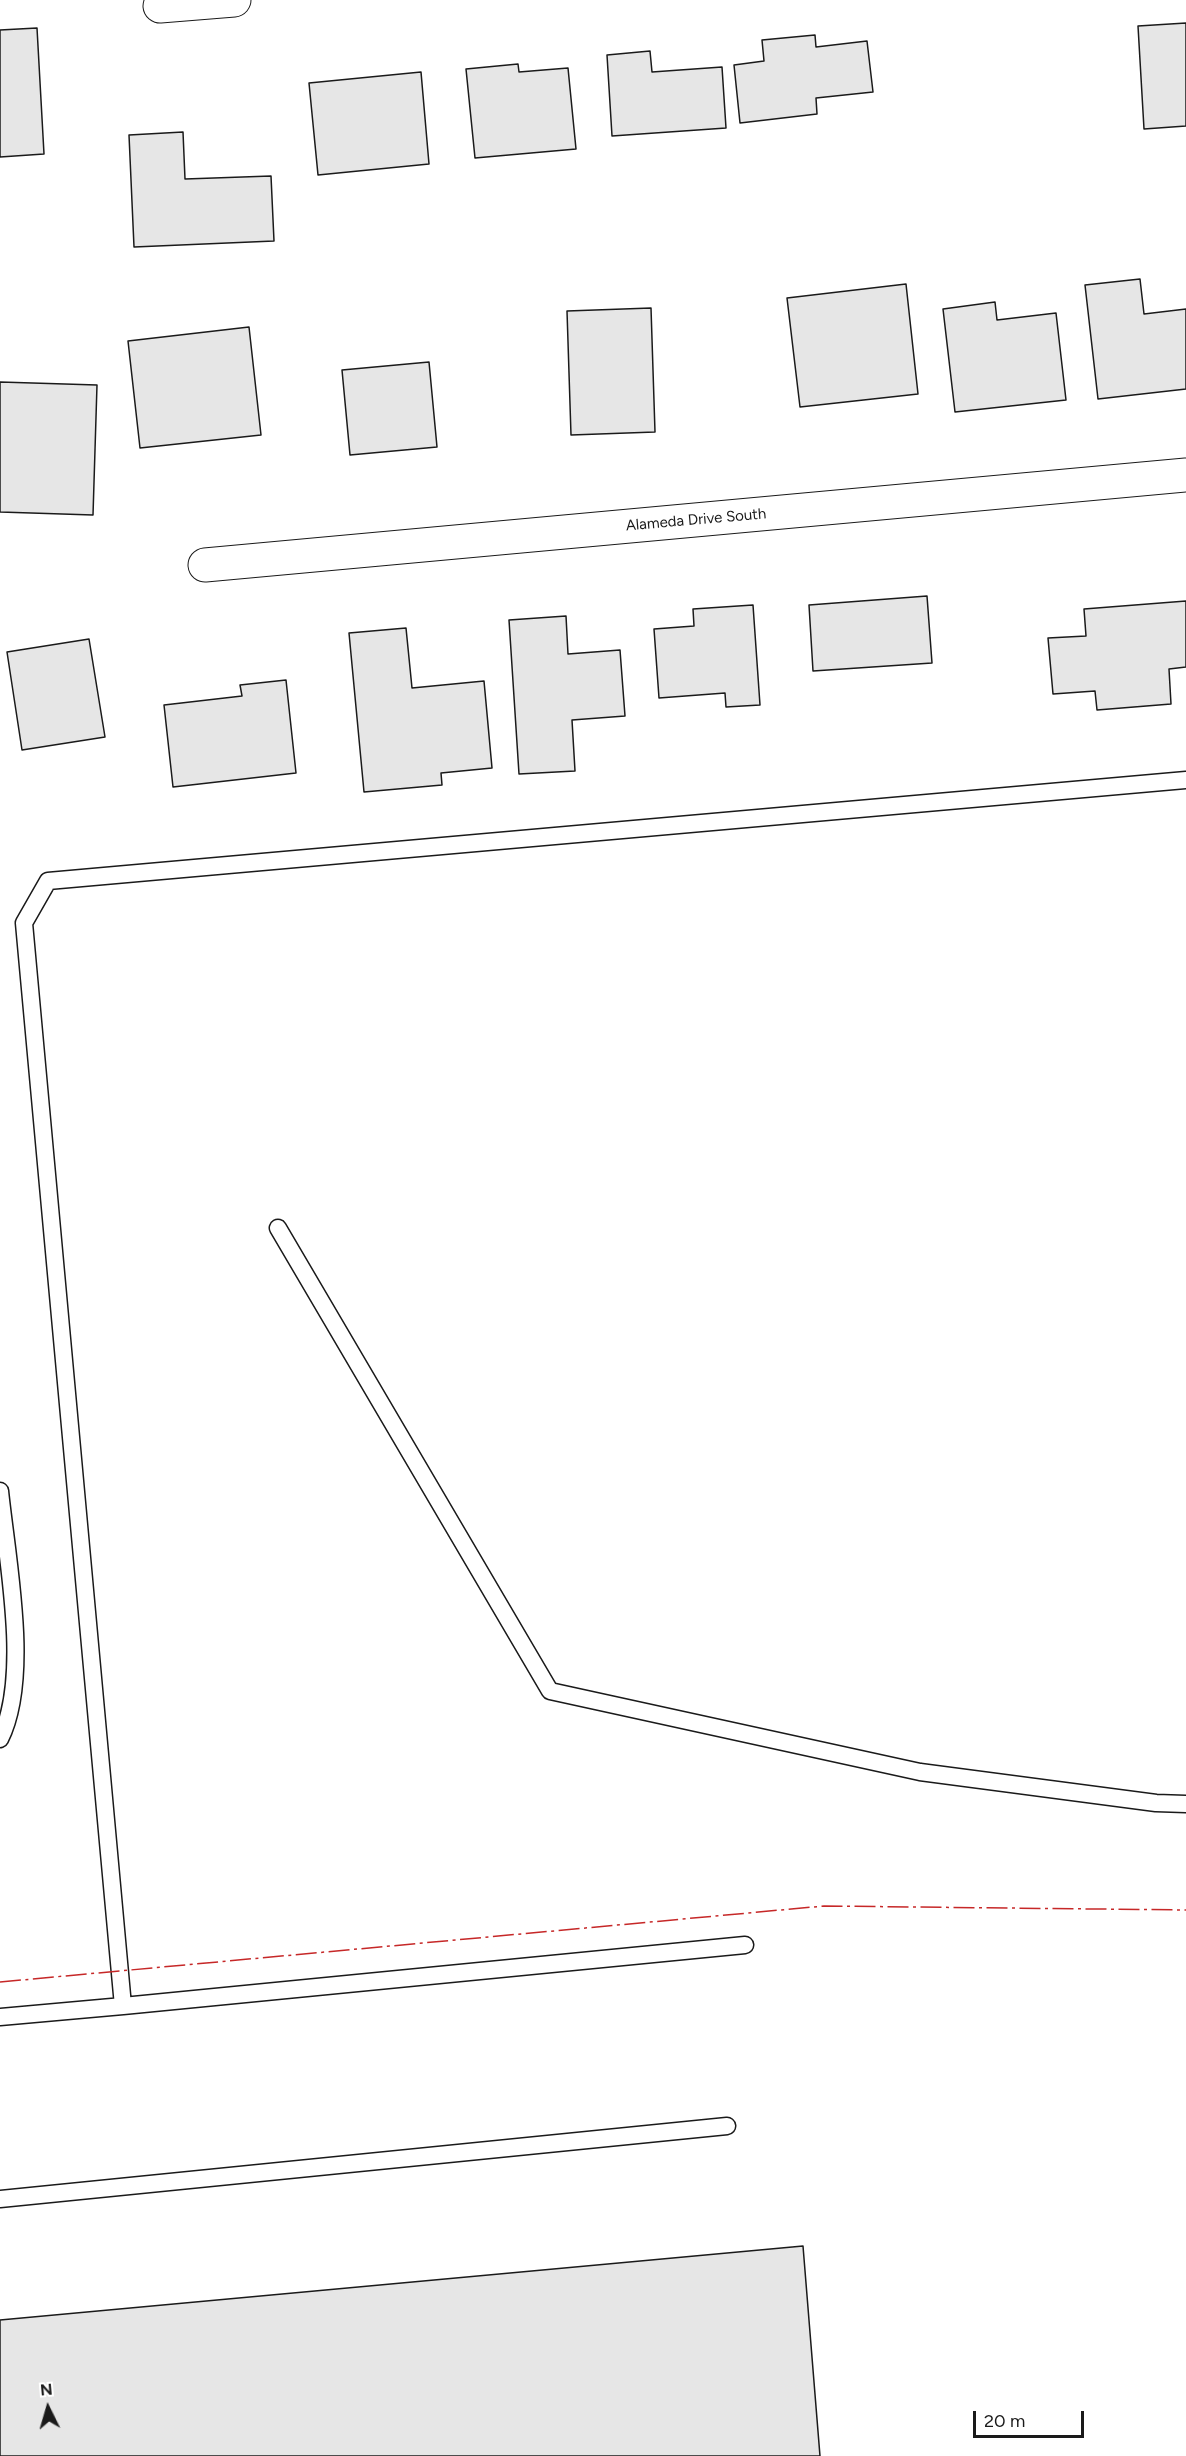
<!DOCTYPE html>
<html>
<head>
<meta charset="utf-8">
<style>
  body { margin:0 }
  #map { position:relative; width:1186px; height:2456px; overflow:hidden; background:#fff; font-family:Figtree,sans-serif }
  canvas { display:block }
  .north { position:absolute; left:18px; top:2378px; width:60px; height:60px; -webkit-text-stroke:4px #fff; paint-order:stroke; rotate:355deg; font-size:16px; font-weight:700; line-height:24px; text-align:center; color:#1a1a1a }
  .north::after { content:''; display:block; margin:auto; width:21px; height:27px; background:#1a1a1a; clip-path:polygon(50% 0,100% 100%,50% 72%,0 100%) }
  .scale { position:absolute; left:973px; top:2411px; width:111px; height:27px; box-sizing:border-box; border:3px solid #1a1a1a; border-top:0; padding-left:8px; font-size:18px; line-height:21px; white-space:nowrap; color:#1a1a1a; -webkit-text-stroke:4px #fff; paint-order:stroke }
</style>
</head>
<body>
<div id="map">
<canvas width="1186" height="2456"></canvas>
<div class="north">N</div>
<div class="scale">20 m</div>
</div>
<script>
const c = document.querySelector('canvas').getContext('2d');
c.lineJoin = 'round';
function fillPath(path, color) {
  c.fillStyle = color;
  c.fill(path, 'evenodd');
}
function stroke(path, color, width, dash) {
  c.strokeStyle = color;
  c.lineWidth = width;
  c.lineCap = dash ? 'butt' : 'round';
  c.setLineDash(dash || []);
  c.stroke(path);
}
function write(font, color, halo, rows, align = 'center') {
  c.font = font + ' Figtree,sans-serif';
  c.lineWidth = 4.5;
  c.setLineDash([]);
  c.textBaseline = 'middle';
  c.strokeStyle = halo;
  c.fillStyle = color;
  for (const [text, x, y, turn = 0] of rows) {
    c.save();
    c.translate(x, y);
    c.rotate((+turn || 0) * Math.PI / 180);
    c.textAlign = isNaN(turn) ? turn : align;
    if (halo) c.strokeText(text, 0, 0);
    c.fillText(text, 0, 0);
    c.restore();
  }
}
const building = new Path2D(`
  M1186,23V126L1144,129L1138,26Z
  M37,28L44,154L0,157V30Z
  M815,35L816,47L867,41L873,92L816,98L817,114L740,123L734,65L764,61L762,40Z
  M650,51L652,72L722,67L726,128L612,136L607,55Z
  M518,64L519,72L568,68L576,149L475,158L466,69Z
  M421,72L429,164L318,175L309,83Z
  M183,132L185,179L271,176L274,241L134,247L129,135Z
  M1140,279L1144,314L1186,309V389L1098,399L1085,285Z
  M906,284L918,394L800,407L787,298Z
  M995,302L997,320L1056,313L1066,400L955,412L943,309Z
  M651,308L655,432L571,435L567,311Z
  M249,327L261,435L140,448L128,341Z
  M429,362L437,447L350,455L342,370Z
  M0,382L97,385L93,515L0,512Z
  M927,596L932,663L813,671L809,605Z
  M1186,601V667L1169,669L1171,704L1097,710L1095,691L1053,694L1048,638L1086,636L1084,609Z
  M753,605L760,705L726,707L725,693L659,698L654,629L694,626L693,609Z
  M566,616L568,654L620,650L625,716L572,720L575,771L519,774L509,620Z
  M406,628L412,688L484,681L492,768L441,773L442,785L364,792L349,633Z
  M89,639L105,737L22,750L7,652Z
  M286,680L296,773L173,787L164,705L242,696L240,685Z
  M803,2246L820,2456H0V2320Z`);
fillPath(building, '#e6e6e6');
stroke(building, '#1a1a1a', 1.5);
const lane = new Path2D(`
  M278,1228L550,1691L920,1772L1156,1803L1186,1804
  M0,1491C7,1560 31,1677 0,1739
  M745,1945L123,2006L24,923L48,881L1186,780
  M0,2017L123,2006
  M0,2199L727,2126`);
const street = new Path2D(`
  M160,6L234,0
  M205,565L1186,475`);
stroke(lane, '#1a1a1a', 19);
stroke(street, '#1a1a1a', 35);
stroke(lane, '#fff', 16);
stroke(street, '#fff', 33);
stroke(new Path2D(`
  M0,1982L824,1906L1186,1910`), '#c62828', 1.5, [21, 4.5, 3, 4.5]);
write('15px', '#1a1a1a', '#fff', [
  ["Alameda Drive South",696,520,-5]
]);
</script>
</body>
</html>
